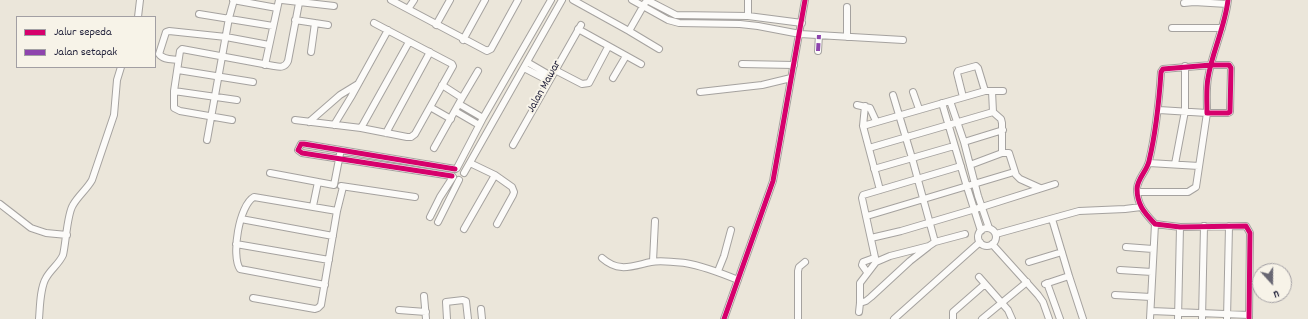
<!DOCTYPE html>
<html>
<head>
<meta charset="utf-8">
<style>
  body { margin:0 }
  #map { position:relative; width:1308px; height:319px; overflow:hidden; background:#ebe6da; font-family:Dekko,sans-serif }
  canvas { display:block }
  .legend { position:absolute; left:16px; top:16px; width:140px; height:52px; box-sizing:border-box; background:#f7f3e8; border:1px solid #a29fa3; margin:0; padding:5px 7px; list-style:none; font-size:12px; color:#22223b }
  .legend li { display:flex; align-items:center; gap:8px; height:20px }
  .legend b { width:20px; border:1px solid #a29fa3 }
  .north { position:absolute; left:1252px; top:263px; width:40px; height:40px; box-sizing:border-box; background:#f7f3e8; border:1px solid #a29fa3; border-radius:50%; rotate:159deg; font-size:11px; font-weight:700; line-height:16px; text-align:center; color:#22223b }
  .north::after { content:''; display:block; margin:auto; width:14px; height:18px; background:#686773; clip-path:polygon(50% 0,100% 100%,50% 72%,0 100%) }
</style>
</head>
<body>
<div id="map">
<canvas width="1308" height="319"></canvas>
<ul class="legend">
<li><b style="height:5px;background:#d6006c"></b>Jalur sepeda</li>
<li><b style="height:5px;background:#8e44ad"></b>Jalan setapak</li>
</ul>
<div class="north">U</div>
</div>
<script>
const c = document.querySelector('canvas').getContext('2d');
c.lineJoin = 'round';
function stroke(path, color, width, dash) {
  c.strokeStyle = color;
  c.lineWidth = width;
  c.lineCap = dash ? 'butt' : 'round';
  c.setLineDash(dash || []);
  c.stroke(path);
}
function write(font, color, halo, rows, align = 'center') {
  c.font = font + ' Dekko,sans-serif';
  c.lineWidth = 4;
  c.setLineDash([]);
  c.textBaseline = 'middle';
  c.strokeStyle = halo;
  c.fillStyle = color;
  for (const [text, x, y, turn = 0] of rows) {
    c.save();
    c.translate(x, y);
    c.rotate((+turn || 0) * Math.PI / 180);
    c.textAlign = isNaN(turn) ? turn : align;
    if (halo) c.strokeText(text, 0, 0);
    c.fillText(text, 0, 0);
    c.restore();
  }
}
const street = new Path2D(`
  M233,0L277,8
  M282,0L334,6
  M391,0L487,51L491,49L518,0
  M573,0L629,31L645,3
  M632,0L668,20L679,23L740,24L758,26L800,34L903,40
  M647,0L676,15L748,16L802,23
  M748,0V16
  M1228,0C1225,27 1212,52 1208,78C1206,89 1207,101 1207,113H1228L1230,112L1231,68L1229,65H1211L1163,69L1161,72C1159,102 1156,132 1149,161C1147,171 1137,179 1137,189C1137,205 1145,213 1155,224L1180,227L1246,226L1250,233L1249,319
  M1194,2L1227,4
  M1184,3L1194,2V0
  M847,7V37
  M408,9L414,0
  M199,14L273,26
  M138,17L140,0
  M295,20L328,25
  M436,25L450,0
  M1172,28H1222
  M578,29L641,64
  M629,31L659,49
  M463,40L485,0
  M818,51L819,35
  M311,52L315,23
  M178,60C172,59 163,60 159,54L166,32L169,31L226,37L269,45
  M527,62L551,76
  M742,64L794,65
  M265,65L279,0
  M524,68L549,81
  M178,70L253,82
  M555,70L582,84L589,83L608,47
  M613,78L626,56
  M442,85L462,98L478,71
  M174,91L237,100
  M992,91L993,112L1001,119L1002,123V153
  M700,92L762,85L791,78
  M913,92L919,109
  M893,95L912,158L935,242
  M963,97L957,73L958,71L976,66L978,68L985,91
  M950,101L964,142L978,196L989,228
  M942,103L967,187L981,231
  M459,104L483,118
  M857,105L870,108L876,121
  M865,106L863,126L880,190
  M430,107L451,119
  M455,111L479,125
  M232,120L180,111L174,108V91L180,51L182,49L274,66C280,67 285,68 288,61L299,3
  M295,120L361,128L407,137H411L415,134L453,66L452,64L374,23
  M309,122L340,95L358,84
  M334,125L351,97L388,30
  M863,126L985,91H1003
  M361,128L409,42
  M386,133L430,52
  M207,140L229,18L234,0
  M964,142L1003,130
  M513,145L581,25
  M434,148L462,98
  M869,148L993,112
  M470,163L495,175L512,187L514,192L513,195L497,224
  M1149,163L1199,166
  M1175,164L1185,111V66
  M970,165L1002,153H1009L1016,175L1020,179L1040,188
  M457,168L483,118L551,0
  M874,169L954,146
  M270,173L334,185L340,154
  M464,173L562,0
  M452,176L302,153L298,150L301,144H304L455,169
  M341,186L415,197
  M1137,192H1188L1196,187L1207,113L1159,110
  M0,204L31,228L46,233L67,235
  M313,206L318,182
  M867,216L1014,172
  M430,217L440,197L453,177
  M241,219L333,236
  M1052,219L1069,276
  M438,222L459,180
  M978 237a9 9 0 1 1 18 0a9 9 0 1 1-18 0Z
  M464,229L495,175
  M996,234L1079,211L1125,209L1141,207
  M871,238L901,231L982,207L1055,184
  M236,244L329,260
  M992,244L1038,295L1043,302L1049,319
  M1126,247L1153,249
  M602,258C619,273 632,266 651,262C660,260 676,262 685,263C703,266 721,273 738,280
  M653,261L655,221
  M876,262L862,198L863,195L961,166
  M1029,262L1062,252
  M1120,270L1152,272
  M718,271L724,256L731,230
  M867,272L862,265L863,262L874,258
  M979,277L1008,310L1012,319
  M1047,283L1060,319
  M1045,284L1069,276L1083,319
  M325,285L240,269C231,256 239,205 254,197L337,211
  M1115,295L1151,297
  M424,296L426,319
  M253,298L315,309L318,308L321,305L337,211L343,187
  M860,303L866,301L871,297L910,261L928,247
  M481,309L482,319
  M399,310L426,312
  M1151,311L1249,315
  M859,312L860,303V283L876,262L890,256L929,246L935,242L965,234
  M39,319C40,307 40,288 46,278C51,269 59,264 63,255C66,243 67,214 73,205C78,196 87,189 92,180L114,115L117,80L121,67
  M447,319L446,302L463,300L466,301L468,319
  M724,319L773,181L805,0
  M798,319V271L799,267L805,262
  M894,319L980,242
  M953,319V312L985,284
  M982,319L1027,282
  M1150,319L1155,224
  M1178,319L1180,227
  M1202,319L1204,226
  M1227,319L1229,226`);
stroke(street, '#a5a29f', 8);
stroke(street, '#fcfbf9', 6);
stroke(new Path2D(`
  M818,51L819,35`), '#8e44ad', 4, [8, 4]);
stroke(new Path2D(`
  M1228,0C1225,27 1212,52 1208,78C1206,89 1207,101 1207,113H1228L1230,112L1231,68L1229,65H1211L1163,69L1161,72C1159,102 1156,132 1149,161C1147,171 1137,179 1137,189C1137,205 1145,213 1155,224L1180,227L1246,226L1250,233L1249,319
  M452,176L302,153L298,150L301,144H304L455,169
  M724,319L773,181L805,0`), '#d6006c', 5);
write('12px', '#22223b', '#f7f3e8', [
  ["Jalan Mawar",545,87,-61]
]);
</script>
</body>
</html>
